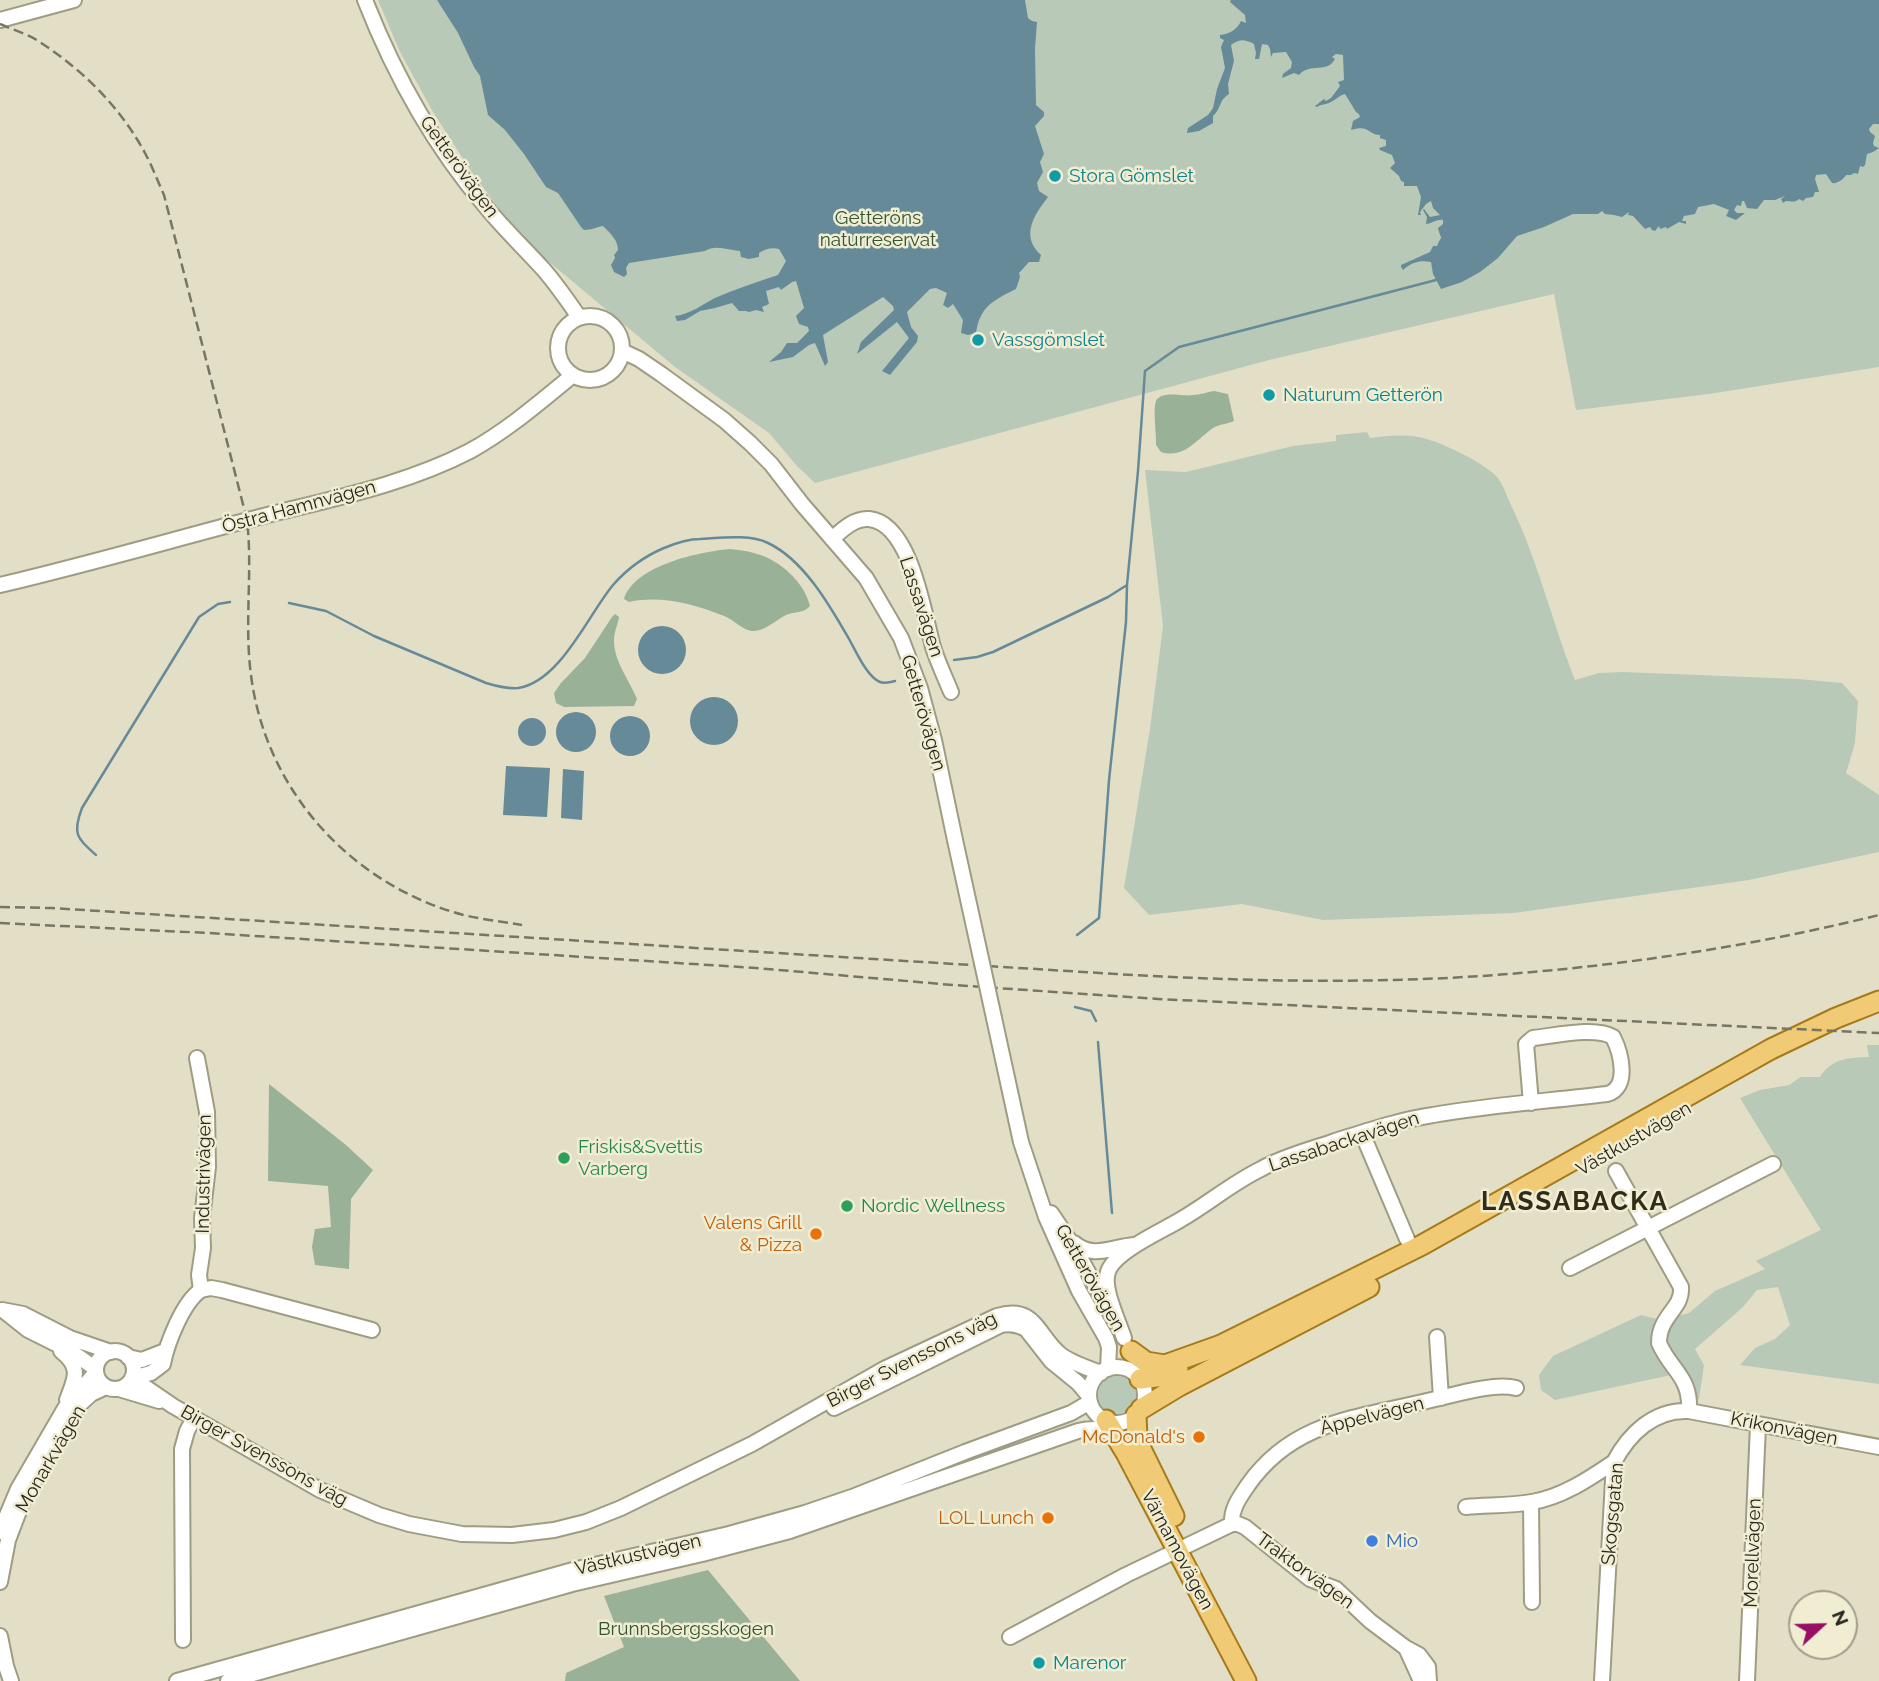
<!DOCTYPE html>
<html>
<head>
<meta charset="utf-8">
<style>
  body { margin:0 }
  #map { position:relative; width:1879px; height:1681px; overflow:hidden; background:#e3dfc6; font-family:Raleway,sans-serif }
  canvas { display:block }
  .north { position:absolute; left:1788px; top:1590px; width:70px; height:70px; box-sizing:border-box; background:#f1edd3; border:2px solid #a19d8a; border-radius:50%; rotate:68deg; font-size:19px; font-weight:700; line-height:28px; text-align:center; color:#28261d }
  .north::after { content:''; display:block; margin:auto; width:24px; height:32px; background:#970f65; clip-path:polygon(50% 0,100% 100%,50% 72%,0 100%) }
</style>
</head>
<body>
<div id="map">
<canvas width="1879" height="1681"></canvas>
<div class="north">N</div>
</div>
<script>
const c = document.querySelector('canvas').getContext('2d');
c.lineJoin = 'round';
function fillPath(path, color) {
  c.fillStyle = color;
  c.fill(path, 'evenodd');
}
function stroke(path, color, width, dash) {
  c.strokeStyle = color;
  c.lineWidth = width;
  c.lineCap = dash ? 'butt' : 'round';
  c.setLineDash(dash || []);
  c.stroke(path);
}
function write(font, color, halo, rows, align = 'center') {
  c.font = font + ' Raleway,sans-serif';
  c.lineWidth = 5;
  c.setLineDash([]);
  c.textBaseline = 'middle';
  c.strokeStyle = halo;
  c.fillStyle = color;
  for (const [text, x, y, turn = 0] of rows) {
    c.save();
    c.translate(x, y);
    c.rotate((+turn || 0) * Math.PI / 180);
    c.textAlign = isNaN(turn) ? turn : align;
    if (halo) c.strokeText(text, 0, 0);
    c.fillText(text, 0, 0);
    c.restore();
  }
}
fillPath(new Path2D(`
  M378,0H1879V367L1709,394L1576,410L1554,294L1269,360L815,483L797,466L769,433L675,367L542,256L508,221L469,168L433,112L400,52Z
  M1367,432L1370,438C1386,436 1402,434 1418,437C1438,440 1480,461 1495,475C1502,481 1506,494 1510,503C1538,560 1552,622 1575,680L1599,673L1623,672L1798,679L1842,683L1858,701L1855,743L1846,773L1879,795V852L1749,880L1514,913L1323,920L1242,904L1149,915L1124,888L1150,729L1163,626L1145,470L1186,472L1293,446L1336,441V435Z
  M1867,1045H1879V1384L1740,1365L1755,1348L1775,1339L1790,1325L1778,1287L1757,1290L1743,1307L1695,1349L1704,1365L1699,1399H1681L1671,1375L1555,1400L1541,1390L1539,1375L1553,1356L1641,1315L1661,1320L1689,1313L1715,1291L1765,1269L1756,1261L1821,1230L1740,1098L1760,1090L1789,1085L1801,1077H1820C1832,1058 1848,1058 1869,1057Z
  M1098 1395a19 19 0 1 1 38 0a19 19 0 1 1-38 0Z`), '#b8c9b7');
fillPath(new Path2D(`
  M1214,391L1228,394L1234,421C1228,424 1219,424 1213,428C1196,440 1184,459 1161,452L1156,445V439C1156,430 1153,409 1156,401C1162,390 1183,397 1193,395C1200,395 1207,392 1214,391Z
  M730,549C739,550 748,551 757,554C780,560 805,583 810,606C803,614 795,611 786,615C776,620 764,632 752,631C742,630 733,619 724,616C694,604 660,595 629,602L624,599C635,565 699,552 730,549Z
  M615,614L619,617C618,624 614,632 614,640C614,662 629,679 637,699L634,706L564,707L556,703L554,693L561,683L585,658L612,617Z
  M269,1084L346,1145L373,1170L351,1199L349,1269L315,1265L312,1247L315,1229L331,1227L328,1186L268,1181Z
  M708,1570L800,1681H565L566,1673L624,1647L604,1596Z`), '#99b197');
fillPath(new Path2D(`
  M437,0H1025L1028,18L1032,21L1037,22L1035,49L1036,105L1044,112V116L1035,126L1044,154L1040,162L1043,172L1037,183L1039,191L1048,197C1034,215 1020,236 1041,255L1039,262H1029L1019,273L1020,277L1016,289C994,300 980,306 976,333L968,335L961,333L963,320L953,304L948,308L943,305L947,293L936,288L930,289L907,312L911,327L918,336L917,342L890,375L882,371L909,338L897,322L857,354L861,342L894,310L893,306L883,297L823,335L828,362L825,366L815,343L809,345L793,357L769,362L781,352L787,343H797L809,331L808,327L799,324L796,316L804,308L796,281L792,282L781,290L779,287L766,291L769,304L762,307L764,312L756,310L749,312L746,311H739L732,303L715,308L700,311L685,320L677,321L675,316C691,314 701,305 715,298C736,289 757,282 778,275L786,261L779,249C772,247 765,249 759,253V257L749,259L741,257L740,251C729,250 715,244 705,251L629,263L626,268L627,274L624,277L614,272L611,265L615,258L614,255L618,250C618,240 610,233 603,226C596,227 592,230 584,230L581,227L558,193L546,187L524,154L505,130L488,115L480,76L474,67L458,33Z
  M1231,0H1879V124H1873L1869,129L1870,132L1875,136L1873,143L1874,146L1879,148L1873,152L1867,154L1865,165L1863,167L1860,166L1858,174L1854,173L1851,175H1846C1844,179 1837,184 1832,183L1826,174L1816,175L1815,179L1819,192H1815L1813,197L1806,198L1803,201L1799,199C1795,203 1791,201 1786,201L1783,203L1781,199L1785,196L1775,200H1764L1757,209L1747,208L1744,201H1742L1741,206L1737,205L1734,210L1737,213H1745L1736,220L1726,216L1729,210L1714,204L1698,207L1695,214L1684,216L1682,221H1686V224L1679,222L1667,229L1666,227L1660,229L1659,226L1655,231L1652,230L1650,227L1645,229L1633,216L1628,215L1629,212L1622,217L1614,215L1605,214L1602,211L1598,214H1573L1544,227L1517,236L1498,258L1480,272L1462,282L1441,289L1433,274L1431,262C1420,260 1412,262 1403,270L1401,267V265L1430,252L1433,246H1437C1443,232 1442,244 1438,228L1443,224V220C1436,219 1432,224 1426,224L1427,217L1423,210L1424,209L1430,217L1440,215L1433,208L1431,201L1426,204L1420,212L1421,215H1418L1421,197L1417,186H1404V182L1401,181L1399,176L1390,168L1395,163L1392,155L1380,150L1379,148L1386,146V140L1380,138V135C1369,135 1369,124 1351,130L1353,121L1360,117L1359,114L1356,112L1345,94C1338,96 1336,100 1329,103C1324,105 1321,104 1317,107L1315,106L1324,99L1326,101L1331,98L1340,86L1338,82L1344,80L1343,55L1336,54L1332,57L1335,59C1327,74 1310,62 1299,75L1294,73L1282,78L1283,74L1291,68L1292,62L1286,52L1273,53L1271,57L1270,49L1268,45L1262,44L1259,59H1255L1256,53L1254,44C1244,39 1240,39 1231,45L1234,61L1228,84L1229,94C1218,101 1222,108 1213,116V123L1199,131L1187,133L1188,128L1208,115L1213,108L1217,89L1225,68L1221,47L1224,40L1220,38V35C1229,34 1237,30 1241,21L1246,23L1245,15L1230,2Z
  M638 650a24 24 0 1 1 48 0a24 24 0 1 1-48 0Z
  M690 721a24 24 0 1 1 48 0a24 24 0 1 1-48 0Z
  M556 732a20 20 0 1 1 40 0a20 20 0 1 1-40 0Z
  M610 736a20 20 0 1 1 40 0a20 20 0 1 1-40 0Z
  M518 732a14 14 0 1 1 28 0a14 14 0 1 1-28 0Z
  M506,766L550,768L547,817L503,815Z
  M563,769L584,771L582,820L561,818Z`), '#678a98');
stroke(new Path2D(`
  M289,603L326,611L374,636L486,683C496,686 507,689 518,688C560,682 588,615 613,585C627,569 645,556 664,548C676,543 687,539 700,539C721,538 749,534 768,543C804,560 830,606 849,639C856,651 867,677 880,682C885,684 890,682 895,681
  M954,660L977,657L993,652L1108,597L1127,585L1138,471L1145,371L1179,347L1436,280
  M96,855C77,838 72,834 82,808L199,617L218,604L230,602
  M1077,935L1099,918L1109,780L1126,622L1127,586
  M1075,1007L1091,1011L1096,1021
  M1098,1042L1112,1213`), '#678a98', 2.5);
const minor = new Path2D(`
  M365,0C394,74 434,146 486,207C504,229 525,249 544,270C557,285 568,301 579,317
  M0,20L74,0
  M558 348a32 32 0 1 1 64 0a32 32 0 1 1-64 0Z
  M622,351L639,359L661,374L724,420L750,443L771,464L802,504L866,578L901,638L920,688L934,740L955,840
  M832,539C842,530 854,518 869,519C911,523 924,614 933,647C938,663 945,677 951,692
  M0,585C85,565 168,541 252,519C325,500 403,486 470,451C508,430 540,402 573,375
  M994,1018L1021,1142L1046,1217L1079,1291L1106,1338L1109,1347L1108,1369
  M1362,1133L1407,1239
  M1616,1171L1681,1287C1683,1309 1659,1315 1659,1343C1671,1371 1691,1376 1689,1411
  M1051,1213L1076,1250L1107,1307
  M1074,1243C1093,1259 1112,1247 1134,1245
  M1570,1268L1773,1164
  M201,1290L211,1288L222,1290L372,1330
  M2,1310L23,1314L70,1338L111,1352
  M4,1311L28,1330L72,1352L96,1369
  M1437,1337L1441,1398
  M1124,1338C1119,1322 1102,1288 1108,1272C1114,1252 1162,1231 1180,1220C1208,1204 1232,1183 1261,1169C1284,1156 1310,1150 1335,1141C1367,1131 1399,1120 1433,1115C1490,1105 1549,1101 1607,1094C1630,1088 1621,1053 1613,1037C1595,1026 1554,1036 1533,1038L1526,1044L1531,1103
  M61,1351C82,1368 75,1378 67,1400
  M96 1370a19 19 0 1 1 38 0a19 19 0 1 1-38 0Z
  M128,1357L142,1360L165,1351
  M1089 1395a28 28 0 1 1 56 0a28 28 0 1 1-56 0Z
  M132,1378L173,1406L320,1490L379,1515L409,1524L462,1534L512,1535L554,1530L586,1522L621,1508L752,1444L884,1369L997,1316C1036,1304 1037,1336 1061,1355C1072,1363 1087,1368 1101,1373
  M132,1378L151,1373L163,1364C167,1343 183,1302 201,1290L199,1275L203,1248L202,1218L208,1167L207,1112L197,1058
  M119,1389L159,1401
  M834,1408L1001,1325C1010,1323 1017,1324 1026,1329L1051,1361L1078,1383L1089,1396
  M1531,1502L1532,1602
  M1466,1507C1488,1505 1510,1506 1532,1502C1562,1497 1589,1479 1614,1462
  M1232,1524C1231,1508 1240,1497 1248,1485C1293,1421 1357,1418 1427,1401C1451,1396 1493,1382 1516,1388
  M0,1532L18,1489L65,1408L96,1372
  M0,1582L8,1540L24,1498L78,1406L91,1394L106,1387
  M0,1636L6,1666L11,1681
  M1010,1637L1126,1575L1232,1524H1238L1245,1527L1310,1579L1336,1589L1370,1621L1406,1648L1419,1655L1428,1667L1429,1681
  M183,1640L182,1449L187,1431L194,1418
  M1406,1648L1421,1681
  M177,1681L573,1570L729,1534L805,1513L852,1497L965,1452L1071,1413L1090,1402
  M228,1681L572,1584L702,1554L790,1531L1078,1431C1092,1428 1103,1427 1115,1437
  M1602,1681L1614,1462C1629,1434 1654,1409 1689,1411L1879,1447
  M1747,1681L1758,1425`);
const major = new Path2D(`
  M1131,1351L1146,1362L1165,1365L1221,1345L1422,1245L1771,1049L1836,1018L1879,1001
  M1140,1379L1164,1376L1178,1370
  M1141,1409L1179,1386L1369,1287
  M1136,1415L1137,1437L1140,1447L1174,1516
  M1106,1420L1126,1453L1246,1681`);
stroke(minor, '#9f9c84', 18);
stroke(major, '#a47a1a', 23);
stroke(minor, '#fff', 14);
stroke(major, '#f1ca75', 19);
stroke(new Path2D(`
  M0,24C11,29 24,33 35,39C80,67 121,107 146,155C153,168 158,182 164,195L247,520C253,571 244,623 251,675C265,787 346,879 453,912C475,919 499,921 522,925
  M0,907L51,908L1116,974C1237,981 1359,984 1481,976C1615,967 1749,947 1879,915
  M0,923L208,933L756,968L953,985L1158,999L1879,1033`), '#787565', 2.5, [10, 5]);
const minorBridge = new Path2D(`
  M955,840L994,1018`);
stroke(minorBridge, '#9f9c84', 18, []);
stroke(minorBridge, '#fff', 14);
for (const [x, y, r, color] of [
  [1055,176,7,"#0f9aa8"],
  [978,340,7,"#0f9aa8"],
  [1269,395,7,"#0f9aa8"],
  [564,1158,7,"#2e9e5b"],
  [847,1206,7,"#2e9e5b"],
  [816,1234,7,"#e8710a"],
  [1199,1437,7,"#e8710a"],
  [1048,1518,7,"#e8710a"],
  [1372,1541,7,"#3f7fe0"],
  [1039,1663,7,"#0f9aa8"]
]) {
  const dot = new Path2D();
  dot.arc(x, y, r, 0, 2 * Math.PI);
  c.fillStyle = color;
  c.fill(dot);
  stroke(dot, '#f1edd3', 2.5);
}
write('19px', '#28261d', '#f1edd3', [
  ["Getterövägen",459,167,54],
  ["Östra Hamnvägen",299,507,-15],
  ["Lassavägen",921,607,72],
  ["Getterövägen",923,713,74],
  ["Västkustvägen",1634,1139,-30],
  ["Lassabackavägen",1344,1142,-18],
  ["Industrivägen",204,1174,-89],
  ["Getterövägen",1090,1278,60],
  ["Birger Svenssons väg",912,1360,-27],
  ["Äppelvägen",1372,1416,-14],
  ["Krikonvägen",1784,1429,11],
  ["Birger Svenssons väg",264,1456,29],
  ["Monarkvägen",51,1459,-60],
  ["Skogsgatan",1613,1514,-85],
  ["Värnamovägen",1177,1550,62],
  ["Morellvägen",1753,1553,-88],
  ["Västkustvägen",638,1555,-13],
  ["Traktorvägen",1305,1571,36]
]);
write('19px', '#0d838f', '#f1edd3', [
  ["Stora Gömslet",1069,176],
  ["Vassgömslet",992,340],
  ["Naturum Getterön",1283,395],
  ["Marenor",1053,1663]
], 'left');
write('19px', '#315631', '#f1edd3', [
  ["Getteröns",878,218],
  ["naturreservat",878,240],
  ["Brunnsbergsskogen",686,1629]
]);
write('19px', '#27864d', '#f1edd3', [
  ["Friskis&Svettis",578,1147],
  ["Varberg",578,1169],
  ["Nordic Wellness",861,1206]
], 'left');
write('19px', '#c56008', '#f1edd3', [
  ["Valens Grill",802,1223],
  ["& Pizza",802,1245],
  ["McDonald's",1185,1437],
  ["LOL Lunch",1034,1518]
], 'right');
write('19px', '#366cbe', '#f1edd3', [
  ["Mio",1386,1541]
], 'left');
c.letterSpacing = '2px';
write('bold 26px', '#302c18', '#f1edd3', [
  ["LASSABACKA",1575,1202]
]);
c.letterSpacing = '0px';
</script>
</body>
</html>
